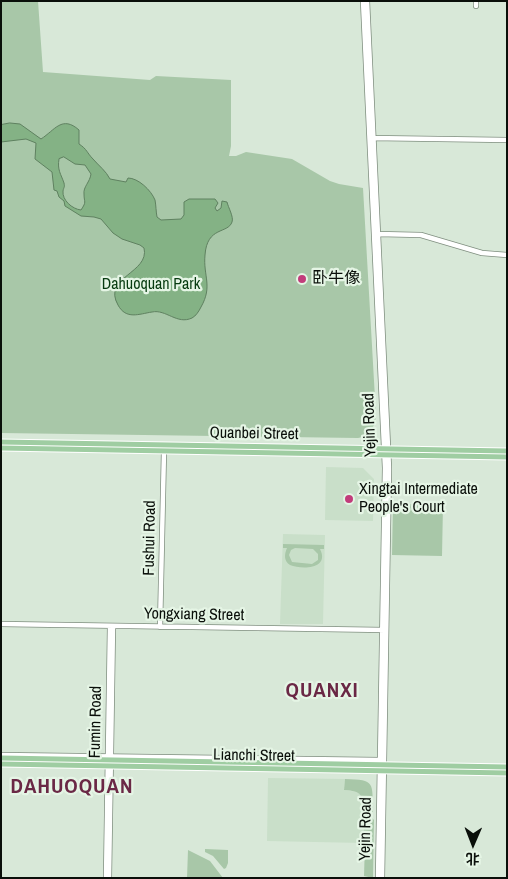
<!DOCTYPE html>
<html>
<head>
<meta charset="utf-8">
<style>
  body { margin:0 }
  #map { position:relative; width:508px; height:879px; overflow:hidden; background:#d8e8d8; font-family:"Archivo Narrow","Noto Sans SC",sans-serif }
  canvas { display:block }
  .frame { position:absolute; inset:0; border:2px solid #0a0f0a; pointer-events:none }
  .north { position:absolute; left:448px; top:819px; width:50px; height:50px; -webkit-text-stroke:4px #e5f5e5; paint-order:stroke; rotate:181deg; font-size:14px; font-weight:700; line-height:20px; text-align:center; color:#0a0f0a }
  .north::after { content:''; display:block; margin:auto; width:18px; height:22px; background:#0a0f0a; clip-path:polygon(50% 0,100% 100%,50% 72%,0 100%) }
</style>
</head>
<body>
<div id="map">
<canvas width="508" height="879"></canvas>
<div class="frame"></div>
<div class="north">北</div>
</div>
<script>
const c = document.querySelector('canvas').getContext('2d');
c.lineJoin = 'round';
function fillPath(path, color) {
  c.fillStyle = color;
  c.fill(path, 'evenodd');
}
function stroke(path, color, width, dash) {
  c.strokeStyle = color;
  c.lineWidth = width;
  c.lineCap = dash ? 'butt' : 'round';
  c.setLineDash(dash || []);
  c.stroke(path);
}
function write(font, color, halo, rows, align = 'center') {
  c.font = font + ' "Archivo Narrow","Noto Sans SC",sans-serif';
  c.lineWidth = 4.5;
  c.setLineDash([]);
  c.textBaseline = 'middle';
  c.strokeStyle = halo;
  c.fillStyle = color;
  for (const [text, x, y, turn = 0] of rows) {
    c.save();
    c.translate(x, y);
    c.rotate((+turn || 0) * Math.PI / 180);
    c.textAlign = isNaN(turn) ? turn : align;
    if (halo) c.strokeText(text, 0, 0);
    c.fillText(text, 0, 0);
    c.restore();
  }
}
fillPath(new Path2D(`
  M326,467L363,468L374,479L373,521L325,520Z
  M283,534L325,535L323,624H280Z
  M268,778L345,779L344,790L358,792L363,799V843L267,841Z`), '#c9dfc9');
fillPath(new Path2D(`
  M1,1H38L43,72L150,80L156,76L231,80V146L229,156H236L246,152L292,159L330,181L339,184L363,188L376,416C375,427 369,437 358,438L1,433Z
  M393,504L443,505L442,556L392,555Z
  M283,544L324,545V549H320C330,569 302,570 290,565C284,561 284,555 287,548H283ZM295,548L313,549L318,554V560L312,564L292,562L289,555L291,550Z
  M345,779C376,780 372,782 373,812L362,811C363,795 362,791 344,790Z
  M365,818H372L374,820L373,878L364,876L365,843H363L364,819Z
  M205,849L228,850V863L226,868L224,869L213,856L205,852Z
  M188,850L210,861L223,878H187Z`), '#a8c7a8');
const water = new Path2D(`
  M10,123L20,124L41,139C55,130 62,115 79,130V144C87,149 87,153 93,159C99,166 106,171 110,179L126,182L128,178C138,178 151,190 155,200C156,205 156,212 157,217L161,220L181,219L184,215V202L189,199H215L218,203L215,208L217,211L221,208L222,201L227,202C228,207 234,217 232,222C228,234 207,226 205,255C203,276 213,286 201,307C199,311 196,316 192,318C177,325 166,309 152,312C139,314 126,320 118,305C102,277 150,273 144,248L140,245L122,239L113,233L101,219L94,217L81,216L65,206L64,201L59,197L57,191L54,190L52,172L35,159L36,143L26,139L1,142V125ZM64,157L75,164L85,165L91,174C90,182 83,187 84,194C84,203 87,201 81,210C72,209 62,200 63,191C64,186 65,188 64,183C61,174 57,170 59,159Z`);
fillPath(water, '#84b285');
stroke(water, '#5f8160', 1);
const minor = new Path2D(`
  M363,1L385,468L378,878
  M367,1L389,468L382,878
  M476,1V6
  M371,138L507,140
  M378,234L421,235L482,253L507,255
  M1,624L385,630
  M160,627L164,451
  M1,755L380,760
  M106,878L110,626
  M109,878L113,626`);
const major = new Path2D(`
  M1,442L507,451
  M1,448L507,457
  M1,758L507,767
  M1,764L507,773`);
stroke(minor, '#7f8e7f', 6);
stroke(major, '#fff', 7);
stroke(minor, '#fff', 4.5);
stroke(major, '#9fcda2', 5);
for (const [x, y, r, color] of [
  [302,279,5,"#c23c7b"],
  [349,499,5,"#c23c7b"]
]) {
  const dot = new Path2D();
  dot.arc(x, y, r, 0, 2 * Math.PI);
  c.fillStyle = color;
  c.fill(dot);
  stroke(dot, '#e5f5e5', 2);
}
write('16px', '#0a0f0a', '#e5f5e5', [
  ["卧牛像",312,279],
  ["Xingtai Intermediate",359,490],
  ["People's Court",359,508]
], 'left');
write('16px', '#073b10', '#e5f5e5', [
  ["Dahuoquan Park",151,285]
]);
write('16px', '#0a0f0a', '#e5f5e5', [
  ["Yejin Road",370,425,-92],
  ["Quanbei Street",254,434,1],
  ["Fushui Road",150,538,-89],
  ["Yongxiang Street",194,615,1],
  ["Fumin Road",96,722,-89],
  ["Lianchi Street",254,756,1],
  ["Yejin Road",366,829,-89]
]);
c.letterSpacing = '1px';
write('bold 21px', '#6a2845', '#e5f5e5', [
  ["QUANXI",322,691],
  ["DAHUOQUAN",72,787]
]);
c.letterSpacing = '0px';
</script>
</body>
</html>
